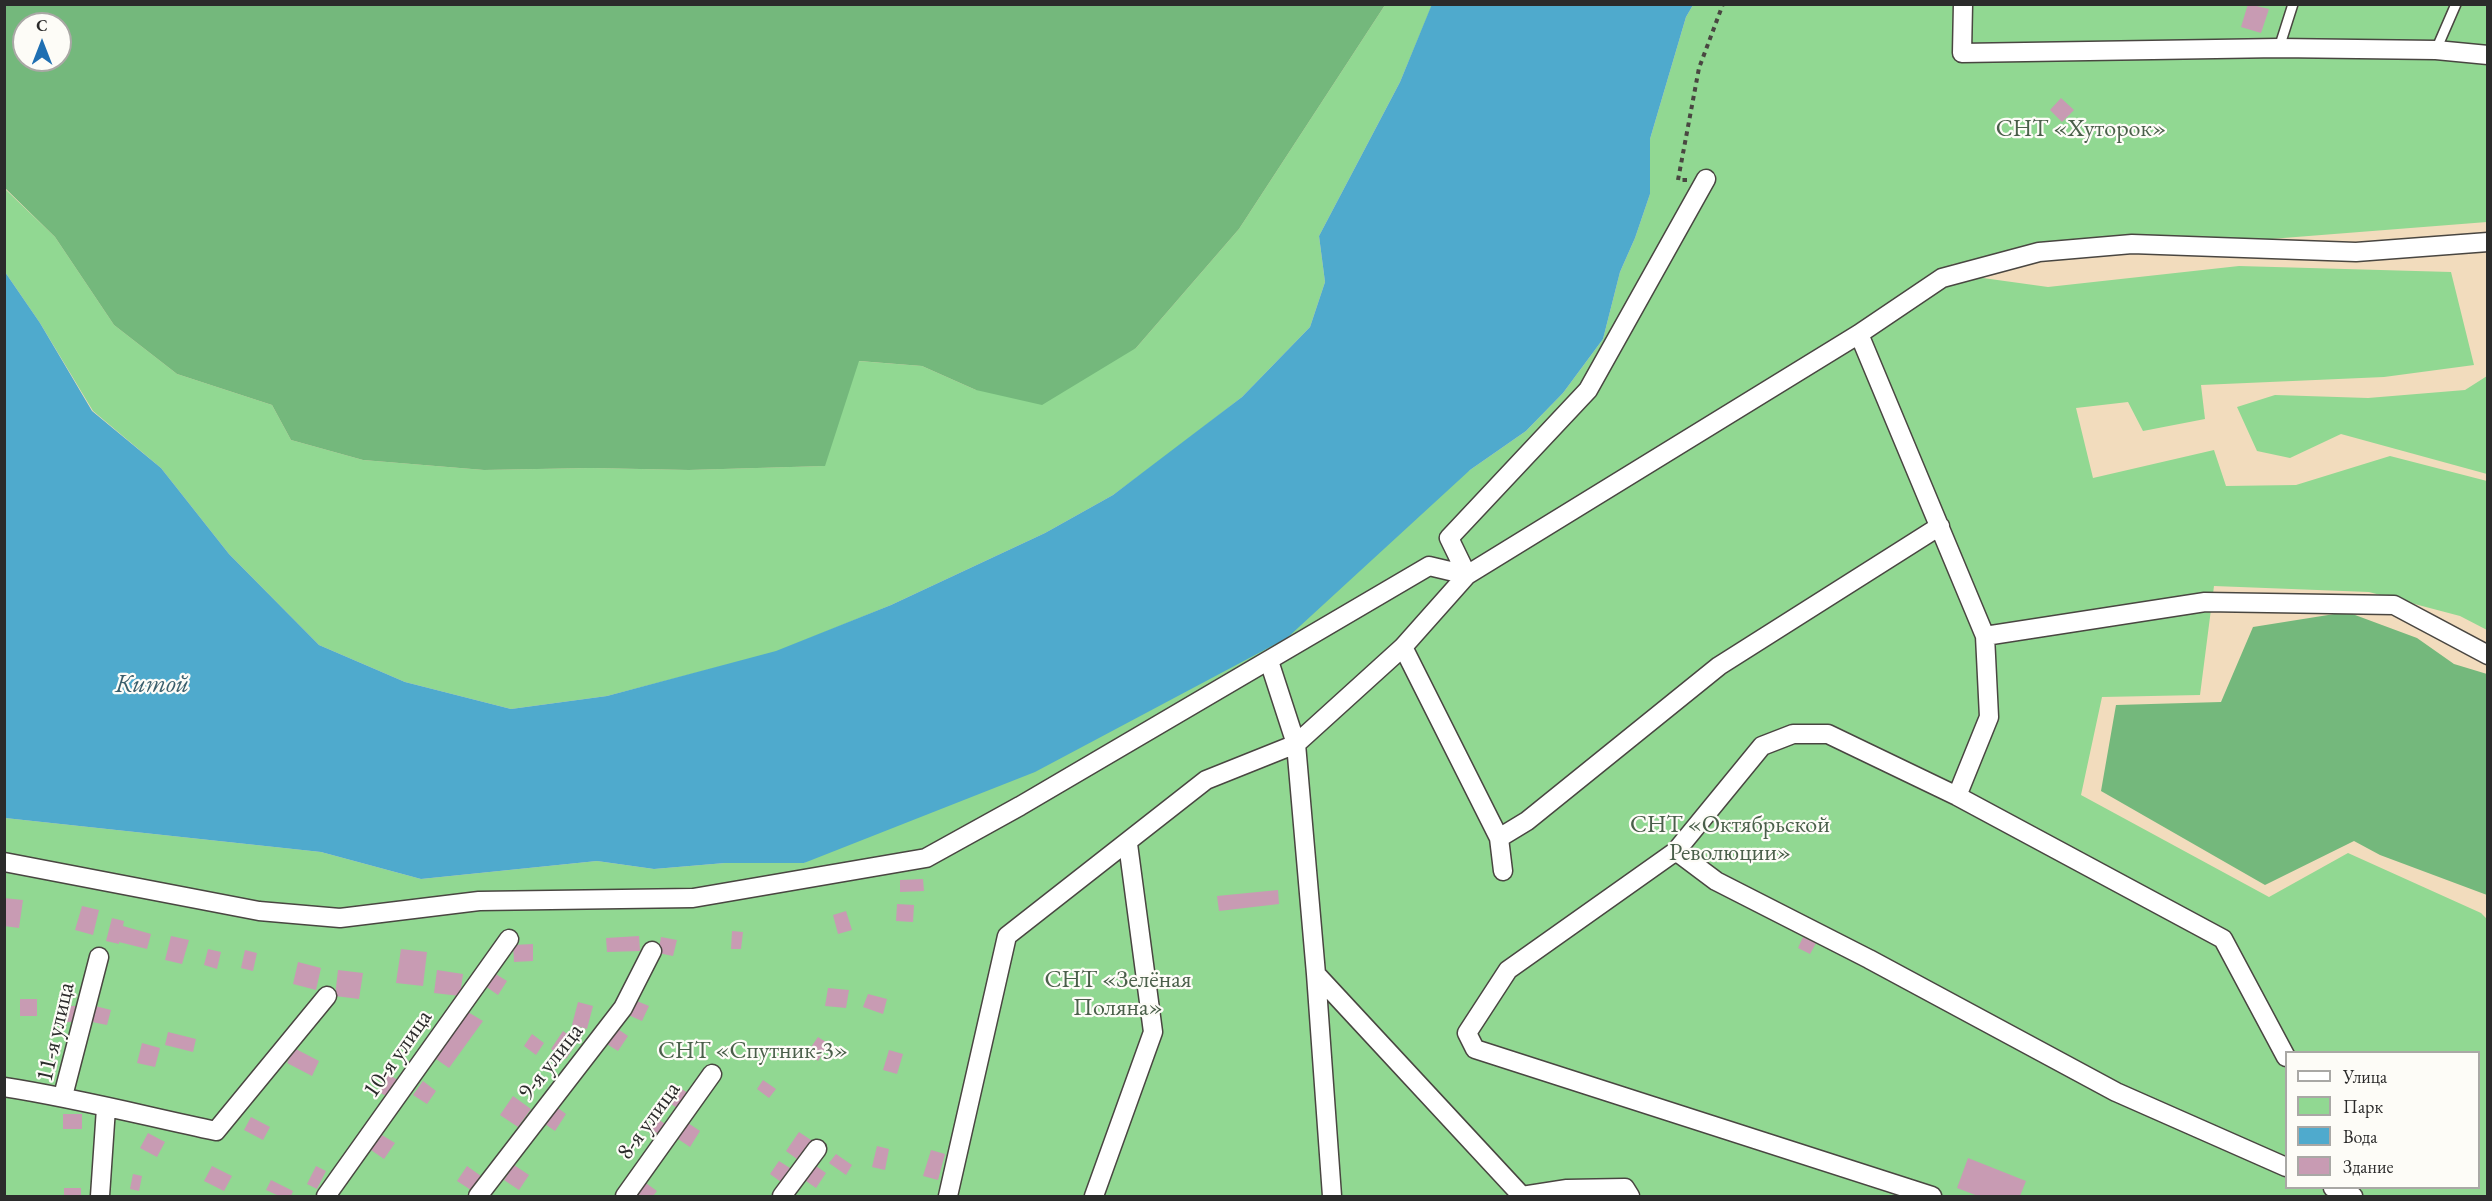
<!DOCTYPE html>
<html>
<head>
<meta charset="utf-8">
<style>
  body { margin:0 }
  #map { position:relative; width:2492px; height:1201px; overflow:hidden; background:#f2dcbd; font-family:"EB Garamond",serif }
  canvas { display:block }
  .frame { position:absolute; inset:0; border:6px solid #2b2b2b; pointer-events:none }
  .legend { position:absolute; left:2285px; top:1051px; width:195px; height:138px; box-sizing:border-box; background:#fdfcf7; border:2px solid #a9a8a5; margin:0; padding:8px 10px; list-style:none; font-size:18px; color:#2b2b2b }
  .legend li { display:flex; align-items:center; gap:12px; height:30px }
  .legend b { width:30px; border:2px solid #a9a8a5 }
  .north { position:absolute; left:12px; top:12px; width:60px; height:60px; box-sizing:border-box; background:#fdfcf7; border:2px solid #a9a8a5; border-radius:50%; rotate:0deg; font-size:16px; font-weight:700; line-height:24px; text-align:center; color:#2b2b2b }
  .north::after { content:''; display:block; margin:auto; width:21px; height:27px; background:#1f6fb2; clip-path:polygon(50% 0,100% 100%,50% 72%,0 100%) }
</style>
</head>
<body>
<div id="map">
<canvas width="2492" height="1201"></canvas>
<div class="frame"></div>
<ul class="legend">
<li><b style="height:8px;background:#fff"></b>Улица</li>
<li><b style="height:16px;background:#91d892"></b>Парк</li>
<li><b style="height:16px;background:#4faacd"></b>Вода</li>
<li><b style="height:16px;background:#c89bb3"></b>Здание</li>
</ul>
<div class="north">С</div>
</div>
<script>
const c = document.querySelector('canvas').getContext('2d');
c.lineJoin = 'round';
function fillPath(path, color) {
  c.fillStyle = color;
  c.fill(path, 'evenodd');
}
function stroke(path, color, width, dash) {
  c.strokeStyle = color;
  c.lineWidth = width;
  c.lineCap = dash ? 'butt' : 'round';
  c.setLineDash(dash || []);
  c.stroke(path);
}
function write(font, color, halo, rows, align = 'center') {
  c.font = font + ' "EB Garamond",serif';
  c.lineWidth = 4.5;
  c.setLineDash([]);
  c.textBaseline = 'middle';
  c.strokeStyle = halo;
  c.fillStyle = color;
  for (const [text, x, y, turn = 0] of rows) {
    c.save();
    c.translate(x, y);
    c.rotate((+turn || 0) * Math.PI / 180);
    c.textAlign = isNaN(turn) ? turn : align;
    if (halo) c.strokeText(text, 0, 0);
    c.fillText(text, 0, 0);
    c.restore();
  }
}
fillPath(new Path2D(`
  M1385,5H1432L1400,82L1319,236L1325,282L1310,327L1242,397L1170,453L1113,495L1045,533L891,605L776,652L607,696L511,709L405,682L319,645L229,554L161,468L93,411L40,323L5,272L4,188L55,237L114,325L177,374L272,405L291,440L363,460L484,470L591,468L689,470L824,466L858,361L922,366L976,390L1136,348L1239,229Z
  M1693,5H2487V222L1952,264L1954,274L2048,287L2239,266L2451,272L2474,365L2384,377L2201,385L2205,419L2143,431L2128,402L2076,408L2093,478L2214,450L2226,486L2296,485L2390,456L2487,481V630L2460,616L2369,592L2214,586L2200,695L2102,697L2081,795L2269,897L2348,853L2481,913L2487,919V1196H5V818L321,852L421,879L597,861L654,869L725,863H804L1470,470L1526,431L1563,393L1603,339L1620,272L1635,238L1650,194V139L1686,17ZM2286,1052H2478V1188H2286Z
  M2487,376V474L2341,434L2290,458L2257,451L2237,407L2275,395L2368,398L2465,390Z`), '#91d892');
fillPath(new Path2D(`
  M4,5L5,4L1385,5L1239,229L1136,348L1042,405L976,390L922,366L859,361L825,466L689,470L591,468L484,470L363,460L291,440L272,405L177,374L114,325L55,237L5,188ZM24,24H60V60H24Z
  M2347,612L2417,638L2454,664L2487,674V895L2380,855L2354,841L2265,885L2101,791L2116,705L2221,702L2253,627Z`), '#74b87c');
fillPath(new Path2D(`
  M1432,4L1693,5L1686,17L1650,139V194L1635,238L1620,272L1603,339L1563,393L1526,431L1470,470L1287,638L1035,772L804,863H725L654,869L597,861L421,879L321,852L5,818V272L40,323L92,411L161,468L229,554L319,645L405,682L511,709L607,696L776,651L891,605L1045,533L1113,495L1242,397L1310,327L1325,282L1319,236L1400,82Z`), '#4faacd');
fillPath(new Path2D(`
  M2248,4L2269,9L2261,33L2241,27Z
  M2061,98L2074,110L2062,122L2050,110Z
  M923,879L924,891L900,892V880Z
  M1278,890L1279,904L1219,911L1217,896Z
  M4,898L23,900L19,928L4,926Z
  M897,904L914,905L913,922L896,921Z
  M82,906L99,910L93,935L75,930Z
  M846,911L852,930L838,934L833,915Z
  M112,918L124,921L123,926L151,934L147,949L119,942V944L106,941Z
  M732,931L743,932L741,949H731Z
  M171,936L189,940L182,964L165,960Z
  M639,936L640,951L607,952L606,938Z
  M661,937L677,940L673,956L658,953Z
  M1803,937L1816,943L1810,954L1798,948Z
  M533,944V961L514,962L513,945Z
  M208,949L221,952L217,969L204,965Z
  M401,949L427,952L423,986L396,983Z
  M245,950L257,953L253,971L241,968Z
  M298,962L321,968L316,990L293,984Z
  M338,970L363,973L359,999L335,996Z
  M437,970L463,974L460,996L434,993Z
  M494,973L507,981L498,995L485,986Z
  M828,988L849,990L846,1008L825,1006Z
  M868,994L887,999L883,1014L863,1007Z
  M20,999H37V1016H20Z
  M632,999L649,1006L642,1021L626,1014Z
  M578,1002L593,1006L587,1029L572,1025Z
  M91,1005L111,1010L107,1025L87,1021Z
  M57,1006H77L76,1022H57Z
  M468,1012L483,1021L449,1068L436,1059Z
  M615,1027L628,1036L618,1051L605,1043Z
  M563,1031L578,1041L566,1059L551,1049Z
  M168,1032L196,1039L193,1052L165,1045Z
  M532,1034L544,1043L536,1055L524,1046Z
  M818,1037L829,1044L818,1061L807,1053Z
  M142,1043L160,1048L155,1067L137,1063Z
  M294,1048L319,1061L312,1076L287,1063Z
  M889,1050L903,1054L897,1074L883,1070Z
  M387,1074L400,1081L391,1098L378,1092Z
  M763,1080L776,1089L769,1098L757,1089Z
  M423,1081L436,1091L427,1104L413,1095Z
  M675,1085L688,1093L677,1108L665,1100Z
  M513,1096L531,1109L518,1127L500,1115Z
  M554,1105L566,1114L555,1131L542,1122Z
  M63,1114H82V1129H63Z
  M251,1117L270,1127L263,1140L244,1130Z
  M655,1117L668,1126L661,1136L648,1127Z
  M688,1123L700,1131L690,1147L678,1139Z
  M799,1132L814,1142L801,1162L786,1151Z
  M148,1133L165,1142L157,1157L140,1148Z
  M382,1135L395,1143L384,1159L371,1150Z
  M877,1146L889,1149L885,1170L872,1167Z
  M931,1150L945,1154L938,1180L923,1176Z
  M836,1154L852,1165L846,1175L829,1163Z
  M1968,1158L2026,1181L2020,1196H1978L1957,1188Z
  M779,1161L790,1168L781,1182L770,1174Z
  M514,1165L529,1175L519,1190L504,1180Z
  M212,1166L232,1176L224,1191L204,1181Z
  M316,1166L326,1171L317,1189L307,1184Z
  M467,1166L481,1176L471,1190L457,1181Z
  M816,1166L826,1173L816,1188L806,1181Z
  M133,1174L142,1176L139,1191L130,1189Z
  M271,1180L293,1191L291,1196H279L266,1190Z
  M643,1181L657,1191L653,1196H632Z
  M64,1188H81V1196H64Z`), '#c89bb3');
const service = new Path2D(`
  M2279,48L2293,4
  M2436,50L2456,4`);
const minor = new Path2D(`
  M1963,4L1962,53L2279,48L2436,50L2488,55
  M1859,334L1985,636L1989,717L1957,796
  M1467,575L1449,538L1588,390L1706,179
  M1985,636L2205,602L2394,605L2488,655
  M1403,647L1499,838L1503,871
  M1269,661L1296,744L1316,974L1332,1196
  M1499,838L1527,821L1719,666L1940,526
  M1676,851L1716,881L1869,959L2116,1092L2286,1167
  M4,862L259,911L340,918L479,901L693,898L926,858L1020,806L1429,566L1467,575
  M1316,974L1522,1196L1567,1189L1625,1188L1630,1196
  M4,1087C76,1098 145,1116 216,1131L327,996
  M63,1096L99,957
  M2333,1188L2353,1196
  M100,1196L106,1108
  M326,1196L509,939
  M478,1196L623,1008L652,951
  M625,1196L712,1074
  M782,1196L817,1149
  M948,1196L1007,936L1206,780L1296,744L1403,647L1467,575L1859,334L1942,278L2039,252L2132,244L2356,252L2488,242
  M1094,1196L1153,1032L1128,844
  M1932,1196L1475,1049L1467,1033L1508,970L1676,851L1762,746L1793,734H1828L1957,796L2223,939L2286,1057`);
stroke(service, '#494641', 12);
stroke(minor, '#494641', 21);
stroke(new Path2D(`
  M1687,180H1678L1699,68L1723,4`), '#494641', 4, [4.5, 4.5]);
stroke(service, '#fff', 9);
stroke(minor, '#fff', 18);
write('24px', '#4a5f4a', '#fdfcf7', [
  ["СНТ «Хуторок»",2081,129],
  ["СНТ «Октябрьской",1730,825],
  ["Революции»",1730,853],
  ["СНТ «Зелёная",1118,980],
  ["Поляна»",1118,1008],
  ["СНТ «Спутник-3»",753,1051]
]);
write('24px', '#2b2b2b', '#fdfcf7', [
  ["11-я улица",56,1032,-77],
  ["10-я улица",398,1054,-55],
  ["9-я улица",551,1062,-52],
  ["8-я улица",649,1121,-54]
]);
write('italic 26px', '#395e6c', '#fdfcf7', [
  ["Китой",152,685]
]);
</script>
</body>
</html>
